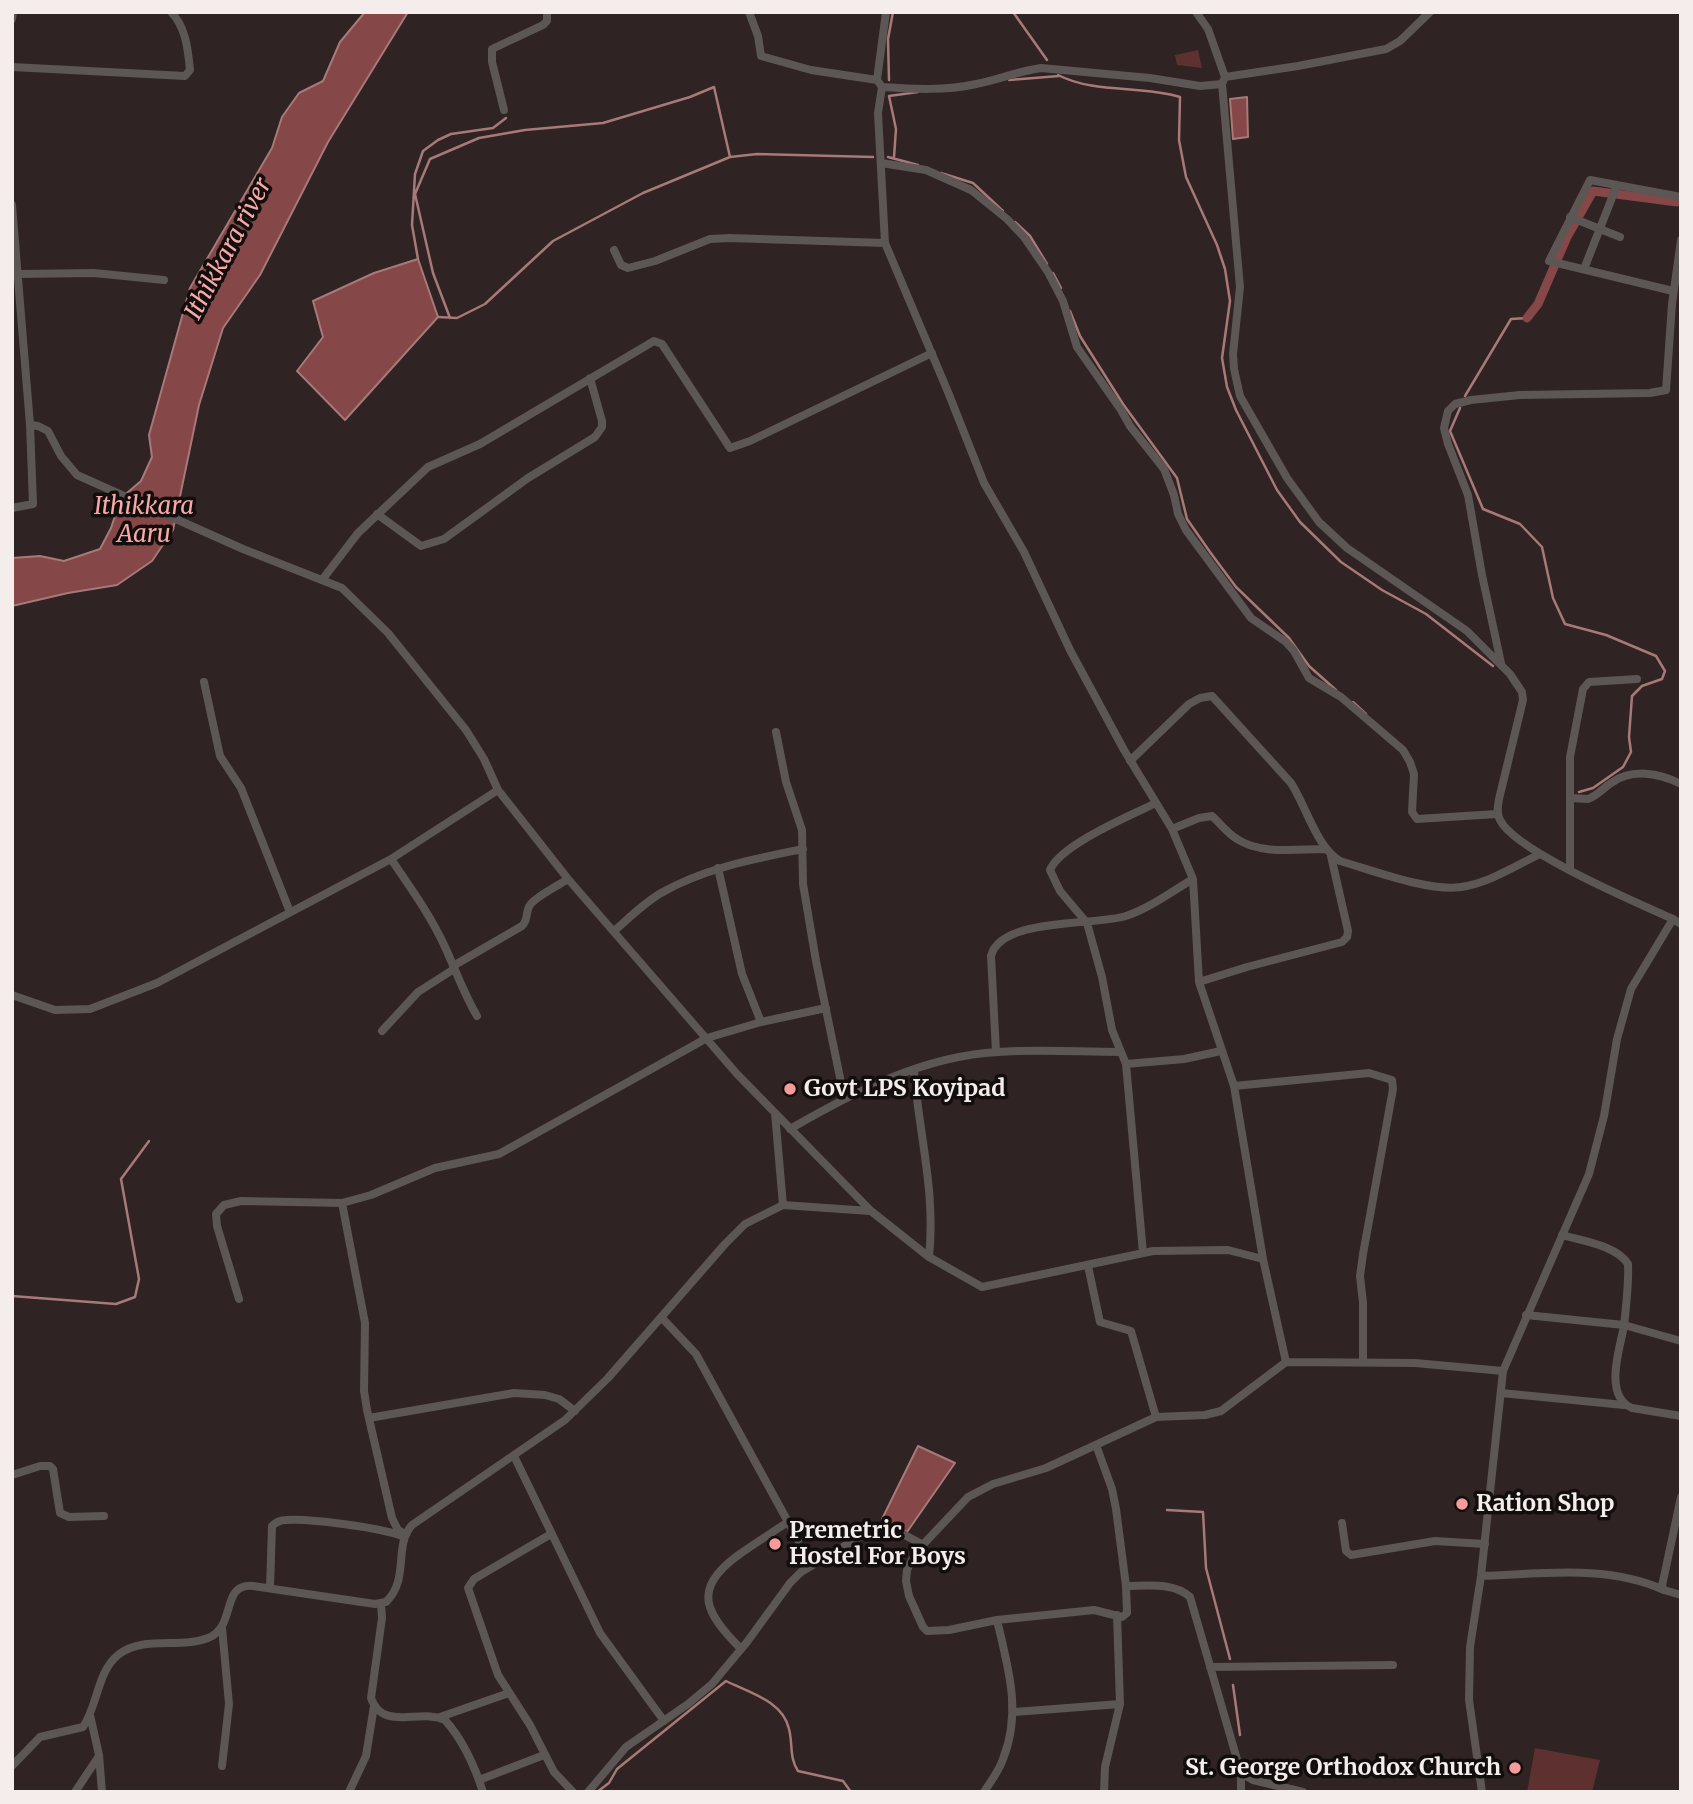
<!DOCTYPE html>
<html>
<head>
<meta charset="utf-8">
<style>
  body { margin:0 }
  #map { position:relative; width:1693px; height:1804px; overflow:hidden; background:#2f2323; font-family:Merriweather,serif }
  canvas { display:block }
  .frame { position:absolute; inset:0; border:14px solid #f5edec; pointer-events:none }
</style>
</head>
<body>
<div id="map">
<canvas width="1693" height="1804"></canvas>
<div class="frame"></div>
</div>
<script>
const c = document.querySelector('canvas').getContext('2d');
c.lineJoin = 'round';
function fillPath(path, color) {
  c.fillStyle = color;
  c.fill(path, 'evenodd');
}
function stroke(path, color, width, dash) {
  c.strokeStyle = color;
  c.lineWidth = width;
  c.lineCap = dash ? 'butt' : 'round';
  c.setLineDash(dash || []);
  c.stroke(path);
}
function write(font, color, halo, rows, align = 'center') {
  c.font = font + ' Merriweather,serif';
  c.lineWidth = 7;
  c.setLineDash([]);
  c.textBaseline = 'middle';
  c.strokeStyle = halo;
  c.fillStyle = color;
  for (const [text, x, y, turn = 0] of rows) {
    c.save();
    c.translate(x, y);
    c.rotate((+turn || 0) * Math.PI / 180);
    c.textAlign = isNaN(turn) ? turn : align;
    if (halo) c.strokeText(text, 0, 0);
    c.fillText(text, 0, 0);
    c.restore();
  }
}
fillPath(new Path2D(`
  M1198,50L1202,68L1177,65L1175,55Z
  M1535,1748L1600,1760L1592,1792H1527Z`), '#5e3030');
const water = new Path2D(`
  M365,12H408L328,142L260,275L223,328L199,405L173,530L152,561L117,585L68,593L12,606V558L40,556L64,561L100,549L111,528L121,498L141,481L152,457L149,435L190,288L272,148L282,117L299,93L323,81L340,42Z
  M1247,97L1248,137L1233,139L1230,99Z
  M418,259L438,317L345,420L297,371L323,337L313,301L374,273Z
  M918,1446L955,1463L907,1532L882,1519Z`);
fillPath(water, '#854747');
stroke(water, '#a77978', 2);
stroke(new Path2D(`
  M1013,12L1047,60
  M1058,75C1095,94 1140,85 1180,97L1179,140L1186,177L1217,245L1225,269L1230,301L1222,358L1227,387L1236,410L1277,490L1300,522L1341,562L1382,590L1426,614L1493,666
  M889,80L888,39L893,12
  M1009,80L1059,76
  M888,157L918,165
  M894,157L896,129L889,96L918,92
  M941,173L973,183L1003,211
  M1015,222L1030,236L1047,264
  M418,259L412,225L415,174L423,151L438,140L451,134L493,128L506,118
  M1053,273L1061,288
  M1070,311L1080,336L1123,404L1177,478L1187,519L1210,552L1236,587L1289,638L1309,666L1336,690
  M438,317L457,318L485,304L553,241L643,193L730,157L757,154L873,157
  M450,318L433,273L415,194L430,159L479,138L525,130L603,123L690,97L714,87L730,157
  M1465,396L1511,319L1527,318
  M1460,408L1450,431L1483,509L1520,524L1542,547L1553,598L1565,624L1606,635L1656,656L1665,671L1662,679L1642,686L1632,696L1629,737L1631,752L1623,767L1593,788L1579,792
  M1353,702L1366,714
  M12,1296L116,1304L135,1297L139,1279L121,1179L149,1141
  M1167,1510L1203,1512L1206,1568L1230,1659
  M1233,1685L1240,1735
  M597,1792L609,1783L617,1769L726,1681C748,1692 783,1701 789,1729C793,1744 789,1757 798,1771L843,1781L851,1792`), '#a77978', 2.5);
stroke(new Path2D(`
  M1527,318L1538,304L1567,237L1593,191L1677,202`), '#854747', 9);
stroke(new Path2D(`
  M749,12L758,36L761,56L811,70L877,80L882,87L878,113L885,243L948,392L984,483L1024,552L1070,650L1124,750L1172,829L1193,879L1199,982L1234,1086L1263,1259
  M12,19L13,12
  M12,67L185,76L190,70C188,50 186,27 171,12
  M1225,77L1298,66L1386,49L1400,41L1430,12
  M877,80L886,12
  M1222,84L1240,287L1233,354L1234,369L1240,396L1287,478L1319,522L1347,548L1467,631L1510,674L1522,692L1523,700L1499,799C1498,806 1496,813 1500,820C1515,851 1638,903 1673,919
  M882,87C912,89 946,91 976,84C998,80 1018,71 1041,68L1150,78L1200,86L1222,84L1225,77L1208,29L1196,12
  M504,110L492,62V49L543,25L547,21V12
  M881,163L926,170L971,190L1007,219L1024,237L1048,272L1063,301L1077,347L1121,410L1130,426L1164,469L1174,495L1178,514L1186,530L1251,618L1286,642L1294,651L1309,678L1341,697L1403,750L1410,762L1414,774L1412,812L1417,819L1497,814
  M12,205L30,425
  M1570,217L1620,237
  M614,250L621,265L628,268L655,261L710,239L729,238L885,243
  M1584,269L1617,185
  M18,274L94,273L164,280
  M1673,291L1549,261L1590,180L1681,197
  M12,508L33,504L30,425L38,426L48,431L61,456L77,475L243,549L342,588L388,633L466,730L484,759L498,790L568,879L737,1074L871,1211L929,1257L982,1287L1153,1251L1228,1250L1263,1259L1286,1362L1415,1363L1503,1371L1481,1576L1470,1647L1469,1700L1482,1792
  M377,514L421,546L444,539L528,478L595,437L602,427V421L590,378
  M322,580L358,533L428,467L480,444L654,341L662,344L730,448L750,441L932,353
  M1501,663L1482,575L1468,495L1448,444L1444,428L1448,411L1455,404L1471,400L1520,395L1650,393L1666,390L1672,304L1681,240
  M204,682L220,756L241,788L290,912
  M776,732L786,782L802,830L803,884L816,961L844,1097
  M1130,761L1189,704L1200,698L1212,696L1291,783C1306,806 1317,848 1340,861C1372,870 1429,892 1461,887C1489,883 1515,866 1540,854
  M1570,798L1588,799C1597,796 1603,788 1611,783C1632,768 1659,773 1681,784
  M1172,829L1199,818L1212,816C1220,823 1227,833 1237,839C1261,855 1297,849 1325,849
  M391,859C410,887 431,916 445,947C456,971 464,994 477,1016
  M718,868L742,974L761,1022
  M1570,870V757L1583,689L1589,682L1637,679
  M614,931C629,918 644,903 661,893C705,868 754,859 803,849
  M453,966L522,926C529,919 525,912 530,905C535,897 559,885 568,879
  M1199,982L1247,967L1342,942L1347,937L1348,931L1331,856
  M12,995L55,1010L90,1009L157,983L391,859L498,790
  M382,1031L418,992L454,969
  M996,1052L991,956C1001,917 1095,926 1126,916C1150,908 1171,892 1193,879
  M1126,1064L1184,1059L1221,1051
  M914,1070C919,1135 936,1192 929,1257
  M1234,1086L1369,1073L1392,1080L1393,1089L1363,1254L1360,1276L1363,1303V1362
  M775,1113L783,1205
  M790,1129C854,1092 923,1056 998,1052C1038,1049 1080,1052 1120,1052
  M342,1203L365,1323L364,1391L367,1410L392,1518L398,1530L406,1535
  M1562,1235C1582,1241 1616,1245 1628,1264C1629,1284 1626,1306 1624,1326C1620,1348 1603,1396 1632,1408L1681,1416
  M1143,1253L1126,1064L1112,1030L1102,977L1087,923L1060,891L1050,870C1060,845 1131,815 1156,803
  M1088,1266L1100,1322L1131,1331L1156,1417
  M239,1299L217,1226L216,1214L224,1205L241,1201L342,1203L371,1195L435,1168L499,1154L707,1038L761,1022L826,1008
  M1526,1315L1624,1325L1681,1341
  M662,1318L696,1354L798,1540
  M1503,1371L1589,1174L1604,1116L1617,1039L1631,989L1673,919L1681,924
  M1501,1393L1624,1405
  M369,1418L514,1393L545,1395L559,1399L575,1411
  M514,1456L600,1633L664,1721
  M12,1475L40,1466H50L53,1469L60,1513L69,1517L104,1516
  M1681,1497L1662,1586L1664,1590L1681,1595
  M1342,1523L1346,1551L1351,1555L1435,1541L1485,1544
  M551,1534L474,1579L468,1588L498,1675L530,1725L554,1772L573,1792
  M1481,1576C1542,1574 1608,1564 1664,1590
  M1126,1586C1147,1586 1174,1582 1190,1597L1241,1773L1253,1780L1303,1792
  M270,1588L272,1526C276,1522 280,1520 286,1520C309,1518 382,1528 402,1536
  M381,1604L382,1618L371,1698C383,1732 420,1708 445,1720C462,1739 475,1767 483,1792
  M997,1620L1094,1610L1122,1617L1127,1613L1126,1586L1116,1509L1112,1489L1096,1445
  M741,1649C706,1613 691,1590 737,1556C754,1544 771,1533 788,1522
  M1210,1667L1393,1665
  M1014,1712L1120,1704
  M90,1715L99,1755L102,1792
  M440,1717L509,1693
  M12,1766L40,1737L83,1727C98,1705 97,1672 118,1655C143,1635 180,1649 208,1638C237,1627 220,1583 253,1586L375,1604L386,1602C410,1579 393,1546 412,1525L565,1420L608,1378L725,1244L745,1224L783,1205L870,1211
  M222,1766L229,1704L222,1628
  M1241,1773V1792
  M479,1780L544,1755
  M75,1792L99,1756
  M349,1792L366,1756L374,1706
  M588,1792L626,1747L688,1704L712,1684L747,1642L790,1583L801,1572L873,1529C890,1523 907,1537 923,1545
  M984,1792C991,1781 999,1771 1003,1759C1022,1711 1008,1668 997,1620L949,1630L927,1631L923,1627L909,1596L906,1581L907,1570L916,1552L968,1497L993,1484L1046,1468L1156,1417L1205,1415L1221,1411L1286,1362
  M1104,1792L1105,1767L1120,1704L1117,1615`), '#5c5655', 8);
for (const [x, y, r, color] of [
  [790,1089,7,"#f59b99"],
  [1462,1504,7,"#f59b99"],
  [775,1544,7,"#f59b99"],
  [1515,1768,7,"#f59b99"]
]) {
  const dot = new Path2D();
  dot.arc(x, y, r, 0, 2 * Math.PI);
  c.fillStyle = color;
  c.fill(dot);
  stroke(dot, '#130e0e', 2.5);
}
write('bold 23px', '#f5edec', '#130e0e', [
  ["Govt LPS Koyipad",804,1089],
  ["Ration Shop",1476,1504],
  ["Premetric",789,1531],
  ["Hostel For Boys",789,1557],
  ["St. George Orthodox Church",1501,1768,"right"]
], 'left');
write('italic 24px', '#f6a9a6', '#130e0e', [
  ["Ithikkara river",229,249,-62],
  ["Ithikkara",144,507],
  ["Aaru",144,535]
]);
</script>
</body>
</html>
